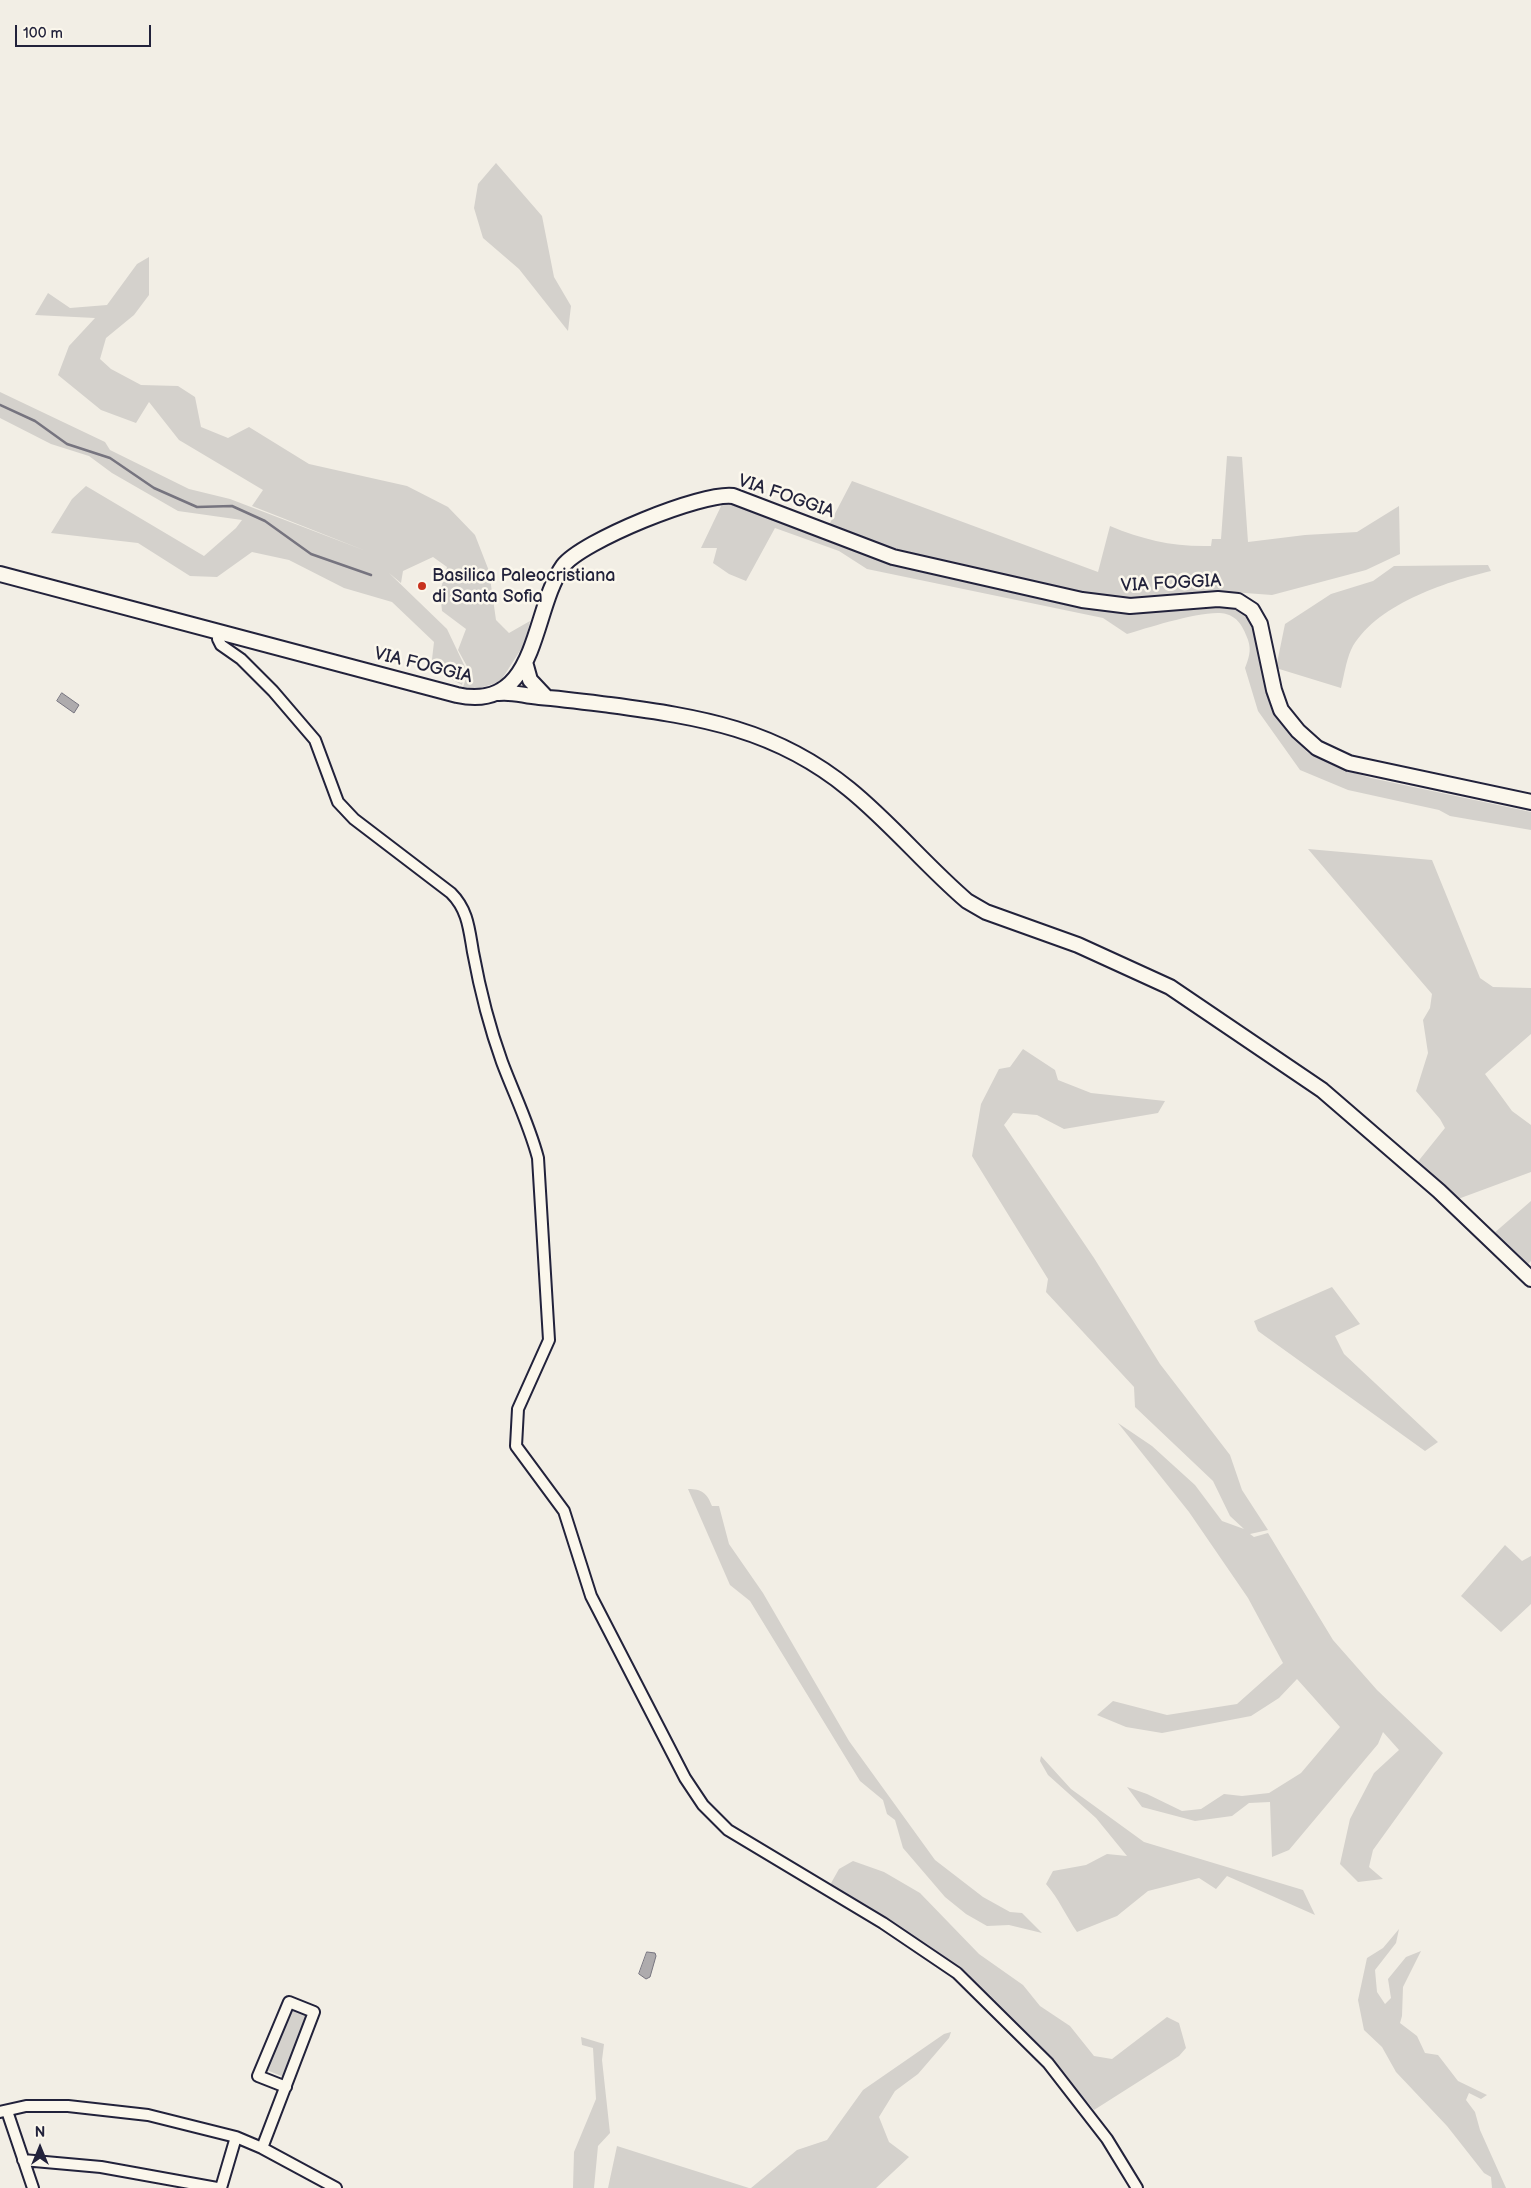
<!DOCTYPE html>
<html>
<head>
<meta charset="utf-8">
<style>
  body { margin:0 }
  #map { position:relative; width:1531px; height:2188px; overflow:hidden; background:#f2eee5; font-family:"Balsamiq Sans",sans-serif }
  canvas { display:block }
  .north { position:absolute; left:15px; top:2123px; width:50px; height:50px; -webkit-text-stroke:4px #fbf7ec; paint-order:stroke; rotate:0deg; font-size:14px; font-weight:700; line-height:20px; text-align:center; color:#22223b }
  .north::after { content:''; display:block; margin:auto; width:18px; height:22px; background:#22223b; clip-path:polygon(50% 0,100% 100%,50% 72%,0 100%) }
  .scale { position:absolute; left:15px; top:25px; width:136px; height:22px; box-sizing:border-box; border:2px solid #22223b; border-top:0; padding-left:6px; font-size:15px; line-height:18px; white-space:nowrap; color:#22223b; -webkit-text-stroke:4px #fbf7ec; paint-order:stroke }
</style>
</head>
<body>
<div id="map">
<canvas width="1531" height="2188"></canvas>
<div class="north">N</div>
<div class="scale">100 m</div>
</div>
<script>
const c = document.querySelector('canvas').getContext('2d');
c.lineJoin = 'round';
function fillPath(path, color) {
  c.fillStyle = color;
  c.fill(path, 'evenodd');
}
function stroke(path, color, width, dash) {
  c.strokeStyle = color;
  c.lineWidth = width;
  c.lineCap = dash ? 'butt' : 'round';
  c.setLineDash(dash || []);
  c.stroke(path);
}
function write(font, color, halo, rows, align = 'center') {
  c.font = font + ' "Balsamiq Sans",sans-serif';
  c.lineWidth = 5;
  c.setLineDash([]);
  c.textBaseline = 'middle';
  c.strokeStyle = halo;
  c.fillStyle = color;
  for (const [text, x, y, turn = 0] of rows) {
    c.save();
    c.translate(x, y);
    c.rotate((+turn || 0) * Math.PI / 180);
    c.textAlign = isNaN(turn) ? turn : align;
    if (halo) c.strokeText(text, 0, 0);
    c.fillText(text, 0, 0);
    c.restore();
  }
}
fillPath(new Path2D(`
  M496,163L542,216L554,277L571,306L568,331L519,269L483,238L474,208L478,184Z
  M149,257V295L134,315L106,338L100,359L111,369L141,385L178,386L195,397L201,427L228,438L249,427L309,464L407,486L448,507L475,535L489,571L496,620L509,633L530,621L525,643L500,682L476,689L463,687L469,670L458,650L466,629L442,611L440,592L447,567L433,557L403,571L401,583L389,573L447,629L466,669L462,685L431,668L434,642L392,602L344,588L289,560L252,552L217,577L190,576L138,543L51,533L72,499L86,486L204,556L236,528L242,520L178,511L112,473L89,456L51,444L0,418V392L105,442L110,450L189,489L230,499L366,551L252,506L263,490L179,440L149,402L136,423L101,410L58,375L69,346L95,318L35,315L48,293L70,308L107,305L137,264Z
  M1227,456L1242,457L1248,542L1305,535L1357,532L1399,506L1400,554L1366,570L1272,595L1218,591L1132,598L1074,591L897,552L829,525L852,481L1098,572L1110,526C1144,540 1173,547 1211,546L1212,539H1221Z
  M723,502L756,509L899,566L1058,602L1115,612L1222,606L1238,609L1251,620L1273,711L1307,752L1338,768L1371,778L1531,812V830L1450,816L1439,810L1348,790L1300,770L1258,711L1245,668C1250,655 1252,648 1246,635C1242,625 1237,617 1226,614C1209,608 1146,628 1127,634L1103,618L867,569L839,551L775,528L746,581L729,574L713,563L717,548H701Z
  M1488,565L1491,571C1445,582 1374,605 1351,650C1346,661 1344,676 1341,688L1276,668L1285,624L1331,594L1373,581L1394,566Z
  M1308,849L1432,860L1480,978L1493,987L1531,988V1034L1485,1074L1512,1111L1531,1125V1172L1458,1199L1416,1164L1445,1128L1440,1119L1416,1091L1428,1053L1423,1020L1430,1008L1432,994Z
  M1023,1049L1055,1070L1058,1080L1091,1093L1165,1101L1158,1113L1064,1129L1037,1115L1013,1113L1004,1125L1094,1258L1160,1364L1230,1455L1242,1490L1268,1530L1250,1534L1254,1537L1268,1533L1333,1640L1377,1690L1443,1753L1373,1850L1369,1867L1383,1879L1358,1882L1340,1864L1350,1819L1374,1773L1399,1750L1383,1732L1378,1744L1289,1850L1272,1857L1270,1802L1249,1803L1232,1816L1195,1821L1142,1807L1127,1787L1147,1794L1182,1811L1201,1809L1224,1794L1242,1796L1269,1793L1301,1773L1340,1727L1297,1679L1279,1698L1251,1716L1162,1733L1126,1727L1097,1715L1113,1701L1167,1715L1237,1704L1283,1663L1248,1598L1189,1512L1118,1423L1152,1446L1195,1485L1222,1521L1244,1529L1230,1516L1213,1481L1135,1407L1134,1387L1046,1292L1048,1279L972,1156L981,1104L999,1069L1010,1067Z
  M1531,1201V1261L1524,1268L1493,1234Z
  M1332,1287L1360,1324L1335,1336L1344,1354L1438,1442L1425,1451L1258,1331L1254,1321Z
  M688,1489C702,1489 707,1493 712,1506H719L729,1544L763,1593L849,1741L935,1860L983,1897L1010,1912L1022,1913L1042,1933L1009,1925L987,1926L966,1914L945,1897L903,1848L895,1820L887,1814L883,1800L860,1781L750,1601L730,1585Z
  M1505,1545L1522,1561L1531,1556V1604L1501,1632L1461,1596Z
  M1041,1756L1071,1789L1144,1842L1303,1890L1315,1915L1227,1876L1216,1889L1199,1878L1148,1891L1117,1916L1077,1932C1066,1916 1059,1899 1046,1884L1053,1871L1086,1865L1107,1854L1127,1856L1096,1818L1048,1775L1040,1761Z
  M853,1861L884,1872L920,1893L979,1954L1023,1985L1040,2006L1070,2026L1094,2056L1112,2059L1167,2017L1179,2023L1186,2048L1179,2056L1094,2110L1044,2051L935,1950L830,1885L839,1869Z
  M1399,1929L1396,1943L1375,1970L1377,1992L1385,2004L1391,1998L1388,1979L1406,1957L1421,1951L1403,1987L1402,2016L1400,2023L1417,2036L1425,2053L1438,2055L1458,2081L1487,2095L1481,2099L1469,2093L1466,2100L1475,2112L1480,2130L1506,2188H1492L1491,2177L1484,2173L1447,2126L1396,2072L1382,2047L1364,2030L1358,2000L1367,1958L1383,1948Z
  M291,2005L309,2012L284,2077L264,2069Z
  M951,2032L949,2038L918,2074L895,2091L879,2117L889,2142L909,2157L876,2188H751L797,2150L827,2140L863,2090L944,2034Z
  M581,2037L604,2044L602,2060L610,2133L598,2146L594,2188H573L574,2152L596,2099L593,2048L582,2045Z
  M617,2146L749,2188H608Z`), '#d4d1cc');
const water = new Path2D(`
  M62,693L79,705L74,713L57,701Z
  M647,1952L655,1953L656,1956L650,1977L646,1979L639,1974Z`);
fillPath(water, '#aeabad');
stroke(water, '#76747f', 1);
stroke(new Path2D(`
  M0,405L35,421L67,444L110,458L154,488L197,507L232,506L265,521L311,554L371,575`), '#76747f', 2.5);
const street = new Path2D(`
  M219,632L218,639L221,645L241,659L273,691L315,740L338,802L354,819L451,893C468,910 469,929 473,952C480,990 489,1026 502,1062C514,1094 529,1124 538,1158L549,1340L518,1409L516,1446L564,1511L591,1596L685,1778L703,1805L728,1830L883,1923L957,1973L1048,2063L1107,2139L1137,2188
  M7,2111L33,2188
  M0,2112L26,2106H68L148,2115L236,2137L262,2148L336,2188
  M262,2148L314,2012L289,2002L258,2076L286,2087
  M23,2160L101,2167L217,2188
  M221,2188L236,2137`);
const secondary = new Path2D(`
  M0,574L457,695C539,713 531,611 563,566C582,541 702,492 733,496L893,557L1082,600L1130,606L1218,599L1238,601L1252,610L1260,624L1274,690L1281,710L1298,731L1317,748L1349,763L1531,802
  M525,662L530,680L546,697
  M498,693C513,691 524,696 539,697C563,699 586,702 610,705C700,717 776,729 849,789C891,823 926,866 967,901L986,912L1078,945L1170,987L1322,1090L1439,1191L1531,1279`);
stroke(street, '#22223b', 14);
stroke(secondary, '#22223b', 18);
stroke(street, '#fbf7ec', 10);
stroke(secondary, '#fbf7ec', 14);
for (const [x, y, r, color] of [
  [422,586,5,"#c8321e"]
]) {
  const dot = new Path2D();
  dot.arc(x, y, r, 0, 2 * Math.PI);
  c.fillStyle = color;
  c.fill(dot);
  stroke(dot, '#fbf7ec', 2);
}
write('18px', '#22223b', '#fbf7ec', [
  ["VIA FOGGIA",786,497,19],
  ["VIA FOGGIA",1171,584,-3],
  ["VIA FOGGIA",423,666,14]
]);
write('18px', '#22223b', '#fbf7ec', [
  ["Basilica Paleocristiana",432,576],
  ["di Santa Sofia",432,597]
], 'left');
</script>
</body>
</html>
